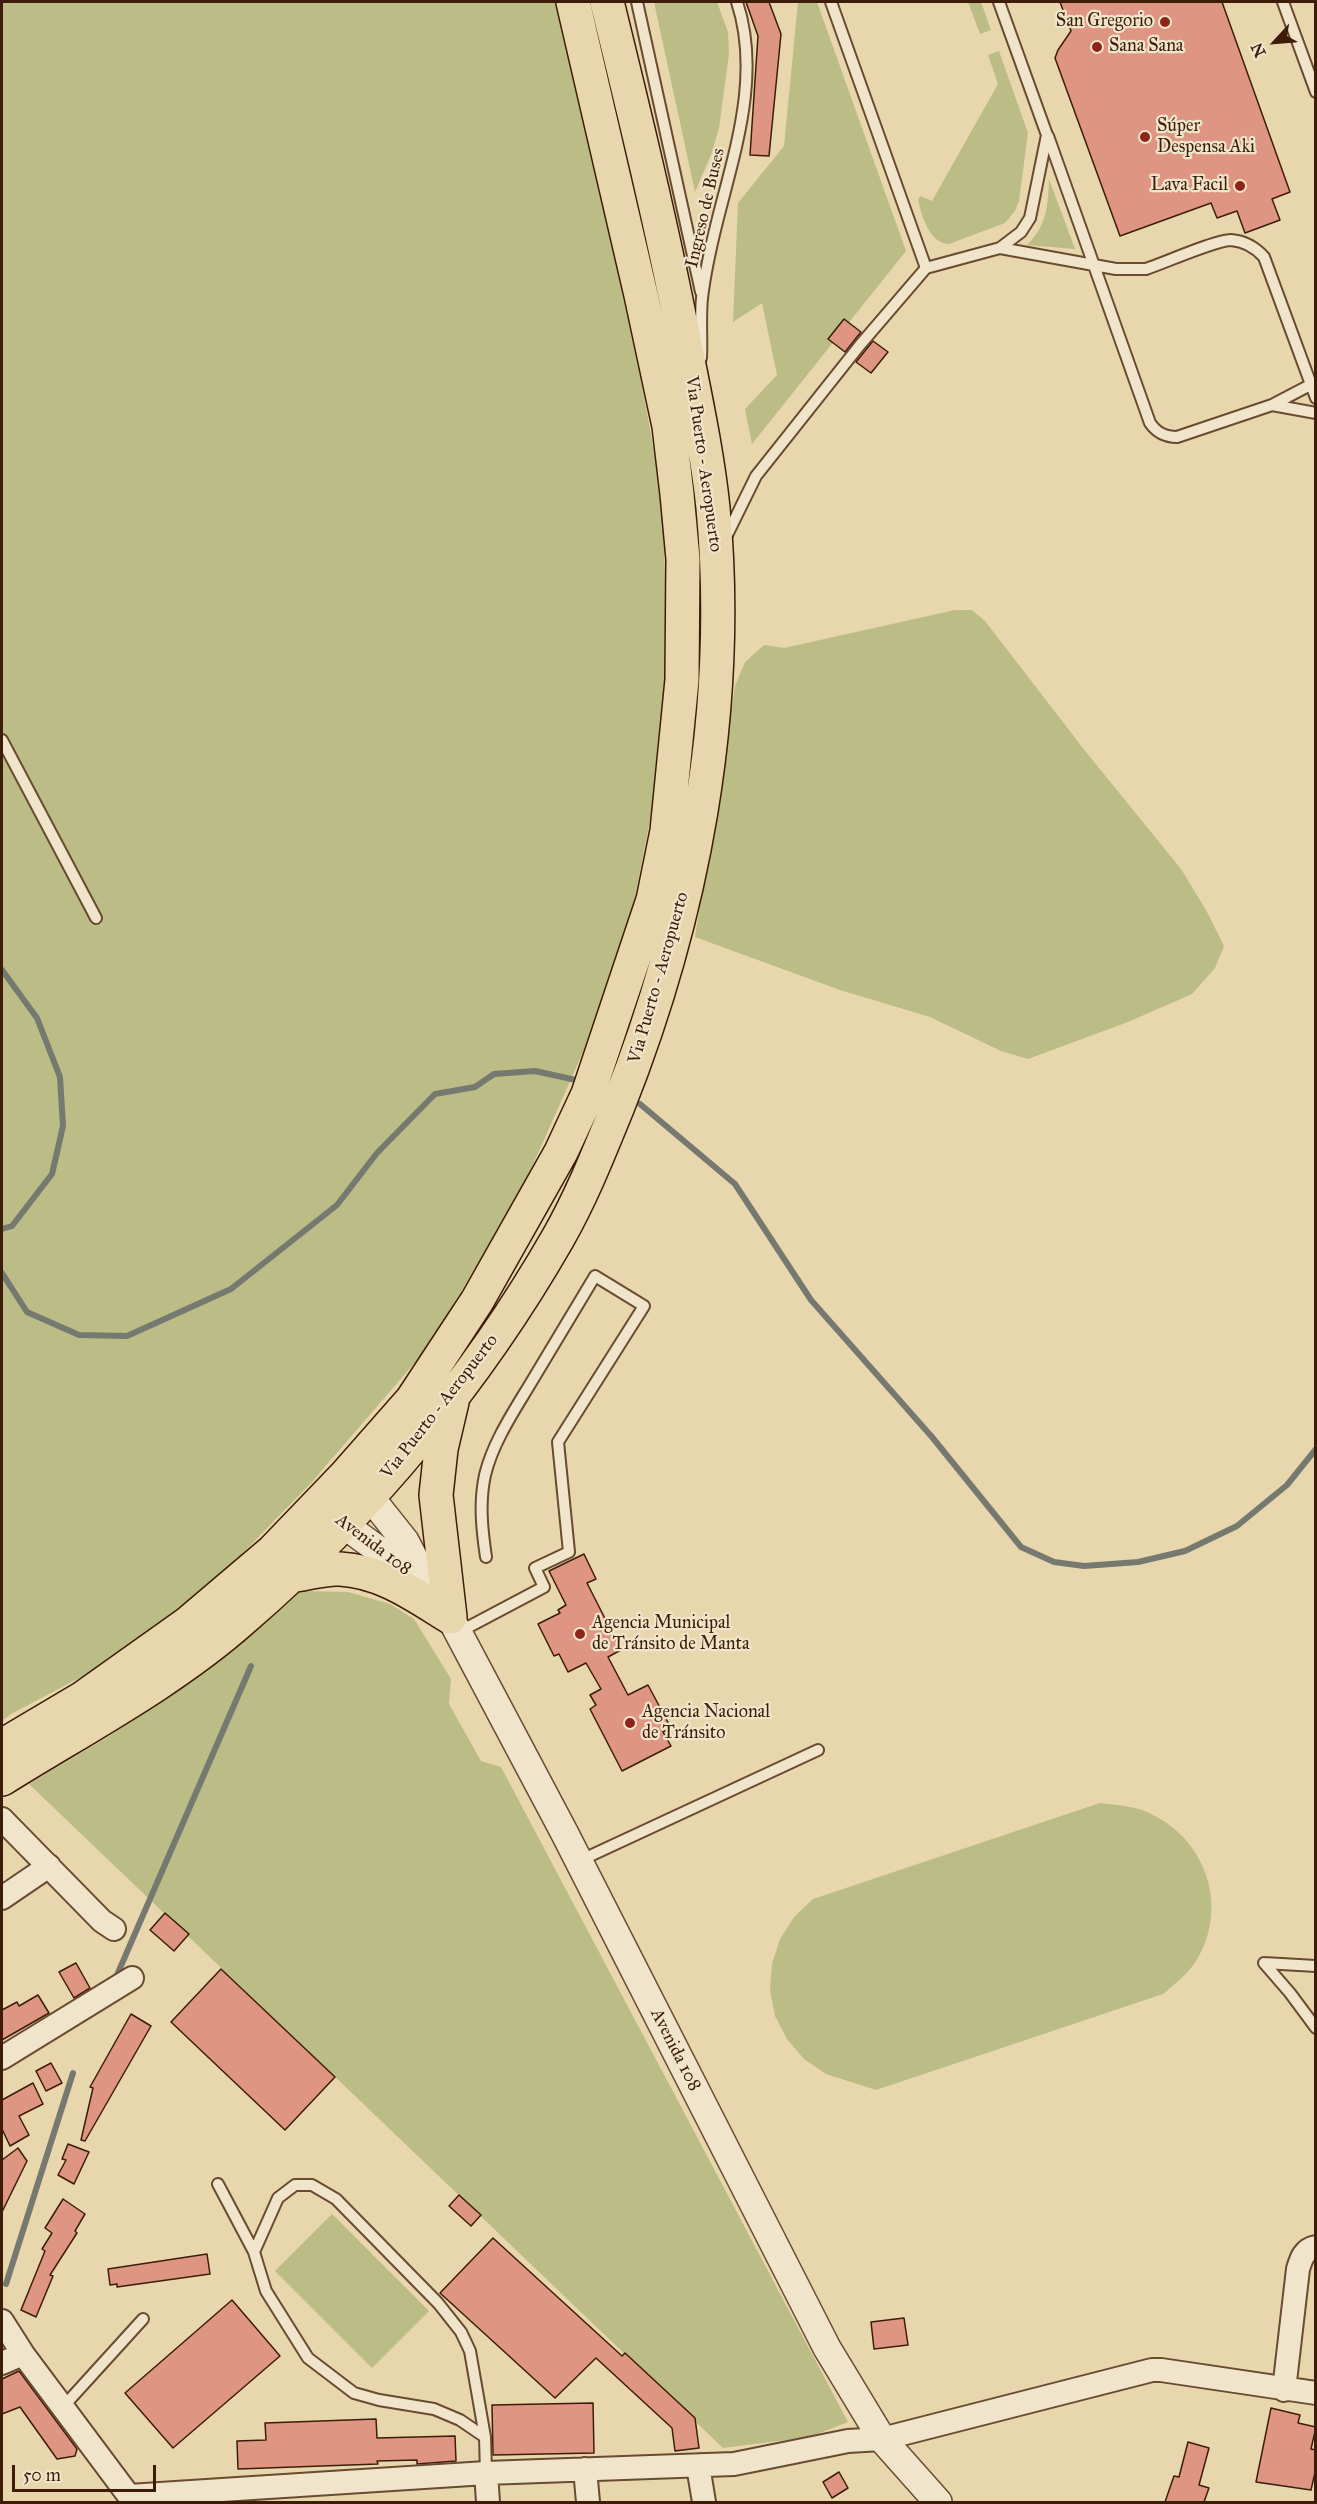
<!DOCTYPE html>
<html>
<head>
<meta charset="utf-8">
<style>
  body { margin:0 }
  #map { position:relative; width:1317px; height:2504px; overflow:hidden; background:#e8d6ad; font-family:"IM FELL Great Primer",serif }
  canvas { display:block }
  .frame { position:absolute; inset:0; border:3px solid #3d1d08; pointer-events:none }
  .north { position:absolute; left:1245px; top:12px; width:60px; height:60px; -webkit-text-stroke:4px #f0e4ca; paint-order:stroke; rotate:244deg; font-size:16px; font-weight:700; line-height:24px; text-align:center; color:#3d1d08 }
  .north::after { content:''; display:block; margin:auto; width:21px; height:27px; background:#3d1d08; clip-path:polygon(50% 0,100% 100%,50% 72%,0 100%) }
  .scale { position:absolute; left:12px; top:2465px; width:144px; height:27px; box-sizing:border-box; border:3px solid #3d1d08; border-top:0; padding-left:8px; font-size:18px; line-height:21px; white-space:nowrap; color:#3d1d08; -webkit-text-stroke:4px #f0e4ca; paint-order:stroke }
</style>
</head>
<body>
<div id="map">
<canvas width="1317" height="2504"></canvas>
<div class="frame"></div>
<div class="north">N</div>
<div class="scale">50 m</div>
</div>
<script>
const c = document.querySelector('canvas').getContext('2d');
c.lineJoin = 'round';
function fillPath(path, color) {
  c.fillStyle = color;
  c.fill(path, 'evenodd');
}
function stroke(path, color, width, dash) {
  c.strokeStyle = color;
  c.lineWidth = width;
  c.lineCap = dash ? 'butt' : 'round';
  c.setLineDash(dash || []);
  c.stroke(path);
}
function write(font, color, halo, rows, align = 'center') {
  c.font = font + ' "IM FELL Great Primer",serif';
  c.lineWidth = 4.5;
  c.setLineDash([]);
  c.textBaseline = 'middle';
  c.strokeStyle = halo;
  c.fillStyle = color;
  for (const [text, x, y, turn = 0] of rows) {
    c.save();
    c.translate(x, y);
    c.rotate((+turn || 0) * Math.PI / 180);
    c.textAlign = isNaN(turn) ? turn : align;
    if (halo) c.strokeText(text, 0, 0);
    c.fillText(text, 0, 0);
    c.restore();
  }
}
fillPath(new Path2D(`
  M2,2H559L640,375L662,495L668,662L659,774L634,902L587,1043L519,1196L424,1352L311,1483L236,1560L149,1632L83,1676L11,1714L2,1721Z
  M654,2H717L728,32L729,54L719,128L711,155L695,192Z
  M798,2H817L906,251L752,444L745,409L777,375L762,303L733,322L738,203L784,146Z
  M968,2H981L991,30L980,34Z
  M999,51L1028,133L1019,201L1015,211L1005,223L949,244C929,243 922,216 918,200L920,196L932,201L998,84L988,55Z
  M1049,179L1075,249L1027,245C1047,226 1048,205 1049,179Z
  M955,610H972L985,621L1086,752L1181,869L1206,910L1224,946L1215,968L1192,994L1128,1022L1028,1059L1001,1051L930,1017L840,990L695,937L735,686L745,662L764,645L784,648Z
  M296,1591L348,1592L390,1604L414,1619L451,1679L449,1704L481,1761L501,1767L848,2422L810,2437L723,2448L29,1784L109,1736L180,1687Z
  M1100,1803C1117,1805 1137,1806 1153,1815C1206,1841 1228,1906 1198,1958C1189,1973 1176,1983 1163,1994L876,2090L826,2074L804,2059L787,2039L775,2016L770,1990L772,1964L780,1939L794,1917L813,1899Z
  M332,2214L429,2311L372,2368L275,2271Z`), '#bbbc86');
stroke(new Path2D(`
  M2,970L37,1018L60,1077L63,1126L52,1174L12,1226L2,1229
  M640,1104L735,1184L811,1300L932,1437L1021,1547L1054,1562L1084,1566L1138,1562L1185,1551L1237,1526L1287,1485L1316,1449
  M2,1273L27,1312L79,1335L127,1336L231,1289L337,1205L377,1153L435,1094L475,1087L494,1074L535,1071L576,1080
  M114,1982L251,1666
  M6,2284L73,2073`), '#75796f', 6);
const building = new Path2D(`
  M746,2H769L781,34L769,156L750,155L758,36Z
  M1060,2H1222L1290,192L1272,199L1280,220L1245,233L1237,211L1217,218L1211,203L1120,236L1055,58L1058,50L1071,31Z
  M844,319L861,332L845,352L828,339Z
  M873,341L888,352L871,373L856,362Z
  M584,1554L596,1579L587,1583L621,1650L608,1657L628,1695L648,1685L671,1728L663,1732L671,1746L622,1771L590,1709L596,1705L590,1695L601,1689L586,1663L568,1672L559,1654L554,1656L538,1624L560,1613L558,1610L566,1605L549,1571Z
  M165,1913L189,1934L174,1951L150,1930Z
  M76,1963L90,1988L74,1998L59,1972Z
  M221,1969L335,2077L285,2130L171,2022Z
  M38,1995L49,2013L2,2040V2010L17,2002L19,2006Z
  M131,2014L151,2026L85,2141L81,2140L93,2088L90,2087Z
  M51,2063L62,2083L46,2091L36,2071Z
  M33,2083L43,2104L19,2116L29,2135L10,2146L2,2129V2100Z
  M68,2144L89,2152L74,2184L58,2175L66,2160L62,2159Z
  M18,2148L27,2161L2,2212V2160Z
  M459,2195L481,2215L471,2226L449,2206Z
  M63,2199L85,2214L75,2231L77,2233L50,2275L53,2276L36,2317L21,2310L45,2251L42,2249L52,2233L45,2228Z
  M493,2238L622,2356L625,2353L695,2418L699,2448L675,2451L672,2428L596,2358L555,2398L440,2293Z
  M207,2254L210,2274L117,2287V2284L110,2285L108,2269Z
  M232,2300L280,2356L173,2448L125,2393Z
  M904,2318L908,2345L874,2349L871,2322Z
  M19,2371L77,2449L75,2456L57,2459L20,2407L2,2414V2379Z
  M593,2403L594,2453L493,2455L492,2405Z
  M1271,2408L1300,2415L1298,2423L1316,2427L1311,2449L1316,2450V2468L1311,2490L1256,2482Z
  M376,2419L377,2438L455,2436L456,2461L417,2464V2460L377,2461L378,2464L238,2469L237,2441L266,2440L265,2423Z
  M1188,2442L1209,2448L1199,2485L1209,2488L1204,2502H1165L1174,2476L1179,2477Z
  M839,2472L848,2488L832,2498L823,2482Z`);
fillPath(building, '#de9683');
stroke(building, '#3d1d08', 1.5);
const service = new Path2D(`
  M637,2L701,292
  M831,2L926,268
  M1283,2L1316,92
  M1048,136L1150,423C1157,433 1165,437 1177,437L1272,405L1316,382
  M1000,248L1116,269H1146C1164,263 1216,240 1231,240C1244,241 1255,247 1264,257L1316,398
  M701,358C702,339 700,318 702,298C705,273 711,246 717,222C735,150 761,75 737,2
  M1272,405L1316,413
  M726,537L756,476L860,345L926,268L1000,248L1021,232L1030,218L1047,135L999,2
  M2,740L96,918
  M459,1632L544,1587L535,1568L569,1552L558,1442L644,1306L595,1276C574,1311 553,1346 532,1381C514,1411 493,1442 485,1475C479,1503 482,1530 486,1557
  M579,1861L818,1750
  M1264,1963L1290,1993L1316,2028
  M1264,1963L1316,1966
  M218,2184L254,2252L266,2291L308,2358L354,2393L379,2400L434,2409L460,2420L485,2437
  M254,2252L278,2198L295,2185H312L336,2199L438,2303L461,2332L470,2351L485,2437L486,2473
  M63,2407L143,2319`);
const minor = new Path2D(`
  M2,1819L102,1921L114,1929
  M2,1898L49,1866
  M2,2058L132,1978
  M2,2321L23,2354L129,2496L131,2502
  M2,2363L23,2354
  M1284,2390L1298,2269C1301,2259 1304,2249 1316,2247
  M698,2466L704,2502
  M585,2469L588,2502
  M486,2473L488,2502
  M129,2496L486,2473L734,2464L848,2441L882,2439L1152,2370H1161L1316,2393`);
const tertiary = new Path2D(`
  M355,1484L370,1497L405,1541L429,1586L450,1617L564,1832L827,2348L882,2439L938,2502
  M329,1511L343,1524L425,1584`);
const primary = new Path2D(`
  M290,1576C306,1574 324,1568 340,1569C382,1571 416,1596 450,1617
  M450,1617L436,1495L441,1449L452,1402
  M2,1746L83,1698L187,1624L273,1551L346,1475L412,1400L477,1301L561,1152L588,1094L653,900L667,831L682,680L683,559L677,494L669,426L641,295L573,2
  M2,1779C82,1729 172,1682 243,1619C368,1511 476,1381 558,1238C582,1196 600,1150 618,1106C693,917 732,711 713,508C707,450 694,392 683,335C661,223 634,112 607,2`);
stroke(service, '#684b31', 14);
stroke(minor, '#684b31', 26);
stroke(tertiary, '#684b31', 30);
stroke(primary, '#3d1d08', 36);
stroke(service, '#f0e4ca', 10);
stroke(minor, '#f0e4ca', 22);
stroke(tertiary, '#f0e4ca', 27);
stroke(primary, '#e8d6ad', 33);
for (const [x, y, r, color] of [
  [1165,22,6,"#8f2418"],
  [1097,47,6,"#8f2418"],
  [1145,137,6,"#8f2418"],
  [1240,186,6,"#8f2418"],
  [580,1634,6,"#8f2418"],
  [630,1723,6,"#8f2418"]
]) {
  const dot = new Path2D();
  dot.arc(x, y, r, 0, 2 * Math.PI);
  c.fillStyle = color;
  c.fill(dot);
  stroke(dot, '#f0e4ca', 2);
}
write('18px', '#3d1d08', '#f0e4ca', [
  ["San Gregorio",1153,22,"right"],
  ["Sana Sana",1109,47],
  ["Súper",1157,127],
  ["Despensa Aki",1157,148],
  ["Lava Facil",1228,186,"right"],
  ["Agencia Municipal",592,1624],
  ["de Tránsito de Manta",592,1645],
  ["Agencia Nacional",642,1713],
  ["de Tránsito",642,1734]
], 'left');
write('18px', '#3d1d08', '#f0e4ca', [
  ["Ingreso de Buses",706,208,-77],
  ["Via Puerto - Aeropuerto",703,464,82],
  ["Via Puerto - Aeropuerto",659,978,-74],
  ["Via Puerto - Aeropuerto",440,1407,-52],
  ["Avenida 108",373,1545,37],
  ["Avenida 108",675,2050,63]
]);
</script>
</body>
</html>
